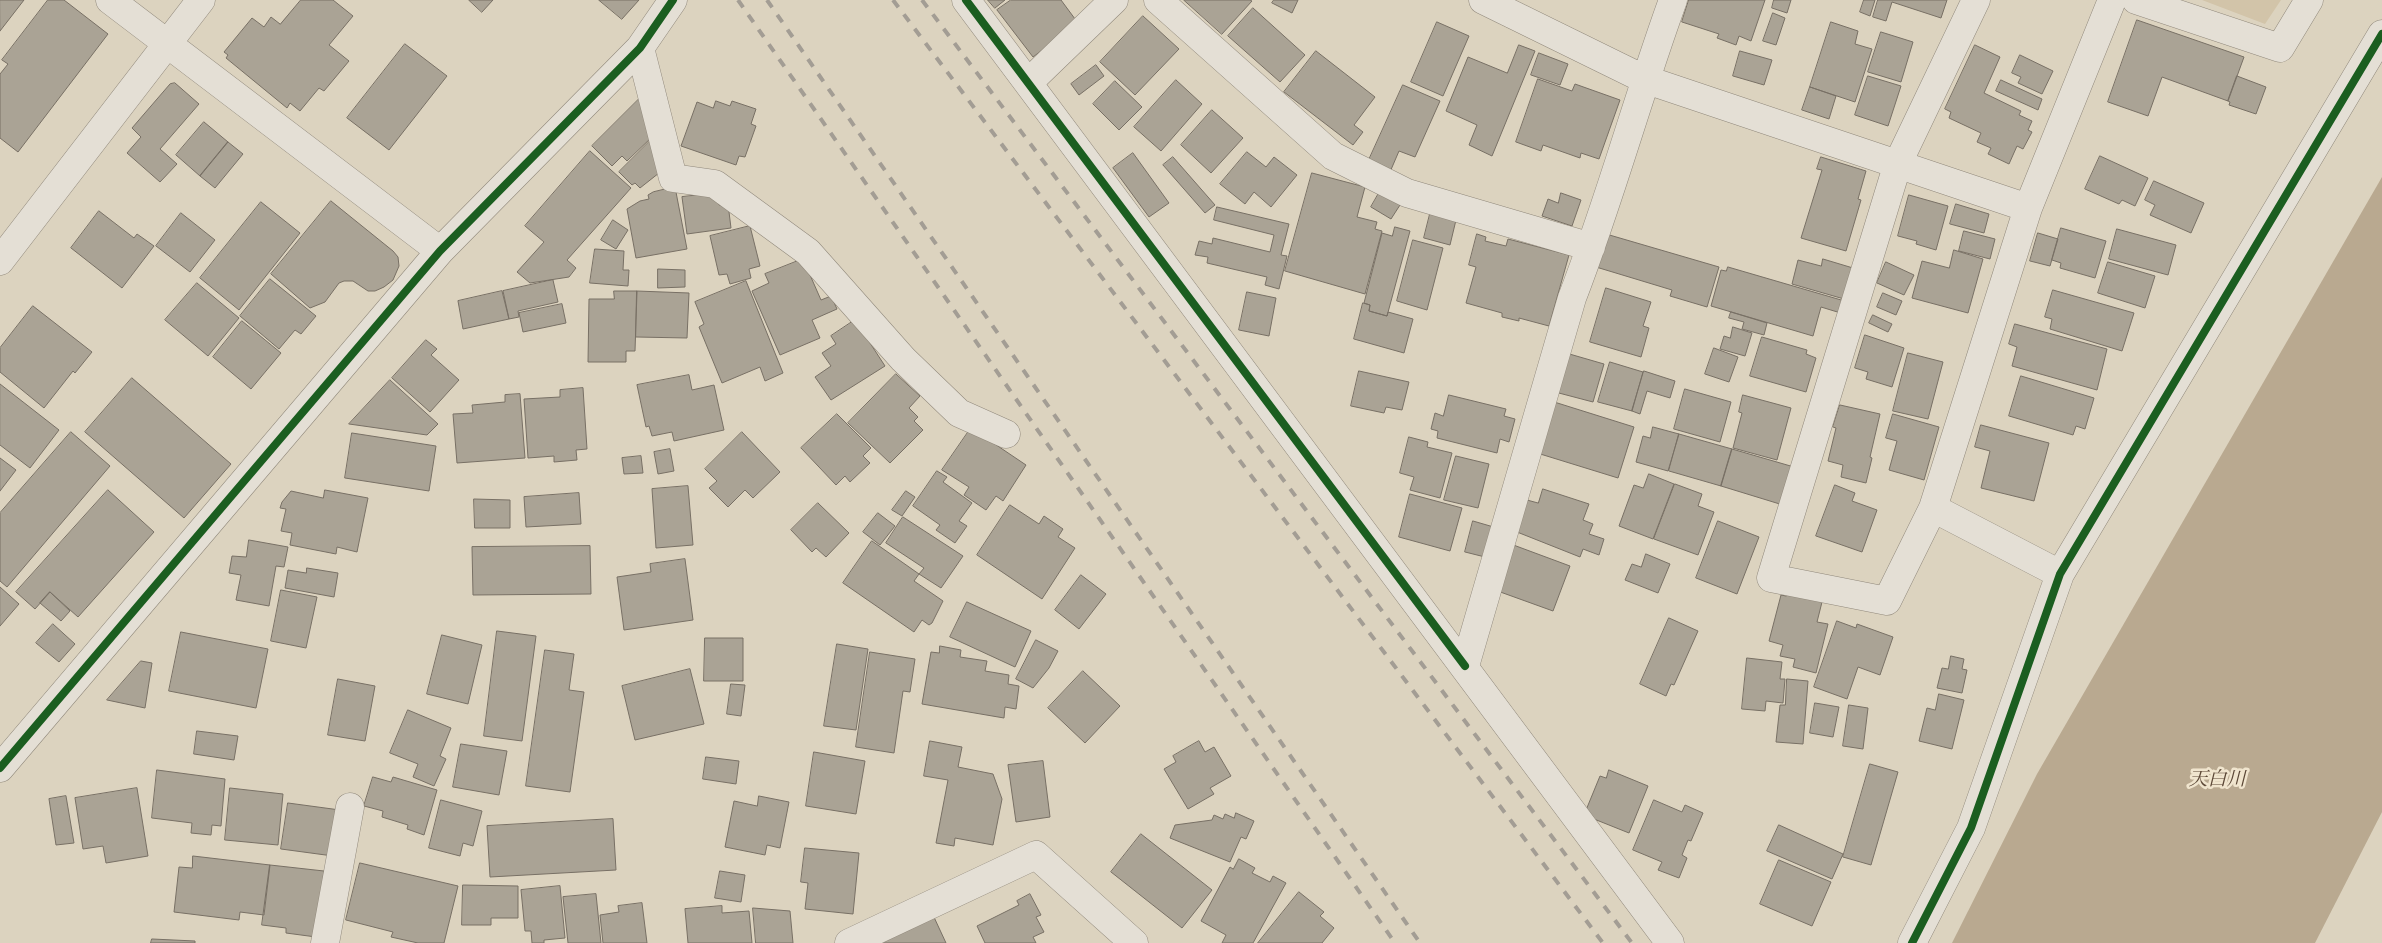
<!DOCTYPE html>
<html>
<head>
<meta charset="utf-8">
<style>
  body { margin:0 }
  canvas { display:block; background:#dcd3bf }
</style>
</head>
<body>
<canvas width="2382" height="943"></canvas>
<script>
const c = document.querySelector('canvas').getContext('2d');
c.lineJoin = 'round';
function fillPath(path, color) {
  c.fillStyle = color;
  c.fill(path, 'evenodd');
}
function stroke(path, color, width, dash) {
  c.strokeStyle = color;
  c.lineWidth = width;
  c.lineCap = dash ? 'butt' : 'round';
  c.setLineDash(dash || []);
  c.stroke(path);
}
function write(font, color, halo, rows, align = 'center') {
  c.font = font + ' Vollkorn,"Noto Serif JP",serif';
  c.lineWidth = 5;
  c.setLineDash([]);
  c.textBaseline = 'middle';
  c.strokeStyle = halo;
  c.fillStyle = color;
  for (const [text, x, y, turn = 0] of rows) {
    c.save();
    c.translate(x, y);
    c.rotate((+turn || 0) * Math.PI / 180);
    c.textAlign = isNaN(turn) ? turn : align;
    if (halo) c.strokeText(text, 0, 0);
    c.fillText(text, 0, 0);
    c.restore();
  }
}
fillPath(new Path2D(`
  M2202,0H2281L2265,24Z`), '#d2c4a9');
fillPath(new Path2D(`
  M2382,177V812L2315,943H1952L2037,774Z`), '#b9a990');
const building = new Path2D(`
  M0,0H24L0,31Z
  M48,0H64L108,34L18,152L0,138V74L8,64L2,60Z
  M301,0H333L353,16L329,45L349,61L324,91L319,88L300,111L290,103L287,108L226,58L228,55L224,52L252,18L264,27L271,17L280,24Z
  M469,0H493L482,12Z
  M599,0H639L622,19Z
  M988,0H1005L995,8Z
  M1011,0H1061L1078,23L1033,57L997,10Z
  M1184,0H1250L1252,1L1222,34Z
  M1274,0H1298L1292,13L1272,3Z
  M1689,0H1765L1751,41L1739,36L1736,45L1717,38L1719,34L1682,22Z
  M1774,0H1791L1787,13L1772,8Z
  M1864,0H1875L1870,16L1860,12Z
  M1878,0H1947L1941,18L1892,2L1886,21L1873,17Z
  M1253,8L1305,55L1280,82L1228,36Z
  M1773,13L1785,18L1776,45L1763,41Z
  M1143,16L1179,49L1135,95L1100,62Z
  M2137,20L2244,57L2228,101L2162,77L2148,116L2108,102Z
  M1437,22L1469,36L1443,96L1411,82Z
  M1831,22L1858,31L1855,44L1872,49L1855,102L1810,87Z
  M1881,32L1913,42L1901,82L1868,72Z
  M405,44L447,76L389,150L347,118Z
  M1519,45L1535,51L1492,156L1469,145L1477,125L1446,111L1468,57L1507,73Z
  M1975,45L2000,57L1984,93L2021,111L2019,115L2032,121L2028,130L2032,132L2023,149L2017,146L2009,164L1988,154L1991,148L1977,142L1981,133L1949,118L1951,112L1945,109Z
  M1316,51L1375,97L1354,125L1363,132L1353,145L1284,92Z
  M1740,51L1772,60L1764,85L1733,76Z
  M1539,53L1568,64L1560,85L1531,75Z
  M2020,55L2053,71L2042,94L2018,83L2021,77L2012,73Z
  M1096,65L1104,76L1079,95L1071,84Z
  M1868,76L1901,86L1888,126L1855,115Z
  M2237,76L2266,87L2256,114L2229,105L2230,102L2228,101Z
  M1538,79L1572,91L1575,84L1620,100L1599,159L1581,153L1580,158L1543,145L1541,151L1516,142Z
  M1176,80L1202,104L1161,151L1134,127Z
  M2001,80L2042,99L2038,110L1996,91Z
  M1115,81L1142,107L1119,130L1093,104Z
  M175,83L199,104L160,149L177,164L160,182L127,153L141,137L132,128L170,84Z
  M1403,85L1440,101L1415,157L1399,151L1390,172L1368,162Z
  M1810,87L1836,96L1829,119L1802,110Z
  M643,95L653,136L627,161L622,156L612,166L592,146Z
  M716,101L730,106L732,101L756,109L751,124L756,126L745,157L739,156L736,165L681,146L697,102L713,108Z
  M1212,110L1243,138L1211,173L1181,145Z
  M204,122L228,142L200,176L176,155Z
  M651,140L659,173L640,188L635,183L632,185L619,172Z
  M228,142L243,154L215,188L200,176Z
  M590,151L631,188L567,260L576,268L569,277L530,283L517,272L544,242L525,226Z
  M1247,152L1266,167L1274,157L1297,175L1271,207L1254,192L1245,204L1220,184Z
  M1133,153L1169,203L1149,217L1113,168Z
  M2100,156L2148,178L2135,206L2122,200L2119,204L2085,189Z
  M1173,157L1215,205L1205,213L1163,165Z
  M1821,157L1866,171L1858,199L1861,200L1846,251L1801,238L1822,170L1817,169Z
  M1312,173L1365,187L1357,217L1377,222L1375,229L1382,231L1365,294L1285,271Z
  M2154,181L2204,203L2191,233L2150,215L2155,205L2145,200Z
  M675,187L687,249L636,258L627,209L640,201L649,199L648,195L653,192Z
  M718,193L719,205L728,204L731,228L687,234L682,197Z
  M1379,193L1400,205L1391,219L1371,207Z
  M1561,193L1581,200L1572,226L1542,216L1548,199L1558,203Z
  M1909,195L1948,206L1936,250L1916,244L1917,241L1898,236Z
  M331,201L393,251L398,257L399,266L393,280L384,287L375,291H368L353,281H344L339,283L325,302L310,308L271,274Z
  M261,202L300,233L239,310L200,278Z
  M1956,204L1989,214L1984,233L1950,224Z
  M1217,207L1289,224L1281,255L1287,256L1279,289L1265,285L1267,277L1207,263L1208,257L1195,255L1199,241L1212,244L1213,238L1270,252L1274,235L1214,220Z
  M99,211L134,238L137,234L154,246L122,288L71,248Z
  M181,213L215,240L190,272L156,246Z
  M1430,214L1456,220L1450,245L1424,238Z
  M613,220L628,230L616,249L601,240Z
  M750,226L760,266L749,269L751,278L730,284L727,274L719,275L710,236Z
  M1395,227L1410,231L1387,316L1369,311L1370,305L1364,303L1382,233L1392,236Z
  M2061,228L2106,241L2095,278L2060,268L2061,263L2052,260Z
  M2117,229L2176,245L2168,275L2109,259Z
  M1964,231L1995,239L1990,259L1959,251Z
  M2038,233L2058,239L2050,266L2030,261Z
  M1477,234L1486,237L1485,241L1506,246L1508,239L1569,255L1549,326L1519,318V321L1502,317V313L1466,303L1476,267L1469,265Z
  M1606,234L1719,267L1707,307L1670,296L1672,290L1596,267Z
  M1413,240L1443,248L1427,310L1397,301Z
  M595,249L624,251L623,270H629L628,286L590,283Z
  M1954,250L1983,259L1968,313L1912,298L1922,261L1949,268Z
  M803,259L821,300L831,296L837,309L812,320L820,338L780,355L752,291L769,283L765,274Z
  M1823,259L1853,268L1844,299L1792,284L1798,260L1821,266Z
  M1886,262L1914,275L1904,295L1877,283Z
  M2108,262L2155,276L2145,308L2098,293Z
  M1728,267L1848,302L1844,314L1821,307L1813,336L1711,306L1721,270L1726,271Z
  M658,269L685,270V287L658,288Z
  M270,279L316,316L301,334L295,330L279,349L240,316Z
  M553,280L558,302L518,311L519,317L509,319L503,291Z
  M746,281L783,373L765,381L760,367L722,383L699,327L704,324L695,302Z
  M197,283L239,318L208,356L165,320Z
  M1606,288L1651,302L1643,326L1649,328L1641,357L1590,342Z
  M2053,290L2134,313L2122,351L2050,329L2052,319L2045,317Z
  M502,291L509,319L463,329L458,301Z
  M614,291H637L635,351H626V362H588L589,299H614Z
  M637,291L689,293L687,338L636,337Z
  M1247,292L1276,298L1269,336L1239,330Z
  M1883,293L1902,301L1896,315L1877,307Z
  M1363,303L1370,305L1369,311L1387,316L1388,312L1413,319L1404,353L1354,339Z
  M562,304L566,323L523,332L519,313Z
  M33,306L92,352L75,373L73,371L44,408L0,372V348Z
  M1731,312L1767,323L1764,335L1742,329L1744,322L1729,318Z
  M1873,315L1892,324L1888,332L1869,323Z
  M855,320L885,366L831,400L815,377L831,366L822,353L836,344L831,336Z
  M242,321L281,353L251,389L213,357Z
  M2015,324L2107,349L2097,390L2012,366L2017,347L2009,344Z
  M1733,327L1752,333L1745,356L1720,349L1724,336L1730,338Z
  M1865,335L1904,348L1892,387L1866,379L1868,372L1855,368Z
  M1762,337L1807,350L1806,354L1816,358L1806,392L1750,376Z
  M426,340L437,349L431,355L459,380L430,412L392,378Z
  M1714,348L1738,357L1729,382L1705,374Z
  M1566,353L1604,364L1593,402L1555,392Z
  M1908,353L1943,362L1928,419L1893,411Z
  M1610,362L1643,372L1632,411L1598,402Z
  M1359,371L1409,382L1402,410L1386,407L1384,413L1351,406Z
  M1644,371L1675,381L1670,398L1647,391L1640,414L1632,411Z
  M896,374L920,396L909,408L918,417L914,421L923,430L890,463L848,423Z
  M689,375L692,390L714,385L724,430L674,441L672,432L652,436L649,426L646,427L637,385Z
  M2021,376L2094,398L2085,429L2076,426L2073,435L2009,416Z
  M132,378L231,464L184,518L85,432Z
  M390,380L438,424L427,435L349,424Z
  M0,384L59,430L30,468L0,445Z
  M583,388L587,449L576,450L577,460L554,462V456L528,458L524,399L560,397V390Z
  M1685,389L1731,402L1720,442L1674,429Z
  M520,394L525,458L457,463L453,414L473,413L472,405L505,402V395Z
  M1449,395L1506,409L1504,416L1515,419L1509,442L1500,439L1497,453L1437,438L1438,431L1431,429L1435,413L1443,416Z
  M1743,395L1791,408L1777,460L1733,448L1742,413L1739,412Z
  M1551,401L1634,427L1618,478L1537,453Z
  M1840,405L1880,414L1870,457L1872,458L1866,483L1841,477L1843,465L1828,461L1836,428L1833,427Z
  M837,414L871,448L863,456L870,463L850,482L845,476L836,485L801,448Z
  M1893,414L1939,427L1924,480L1889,470L1897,441L1886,438Z
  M1981,425L2049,443L2034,501L1981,488L1990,451L1975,447Z
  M1653,427L1679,434L1668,471L1636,462L1643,436L1650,438Z
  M971,428L1026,465L1003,501L996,496L986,510L964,495L969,487L942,470Z
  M71,432L110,466L7,587L0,581V513Z
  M742,432L780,472L753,498L745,490L728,507L709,488L717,481L705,469Z
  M352,433L436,446L429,491L345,478Z
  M1679,434L1732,449L1721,486L1669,471Z
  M1409,437L1428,442L1427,447L1452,453L1440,498L1410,490L1414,477L1400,473Z
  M670,449L674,471L658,474L654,452Z
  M1732,449L1794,467L1783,505L1721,486Z
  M641,456L643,473L624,474L622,458Z
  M1456,456L1489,464L1478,508L1444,500Z
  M0,458L16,470L0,491Z
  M937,471L947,477L943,482L972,503L959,521L967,526L955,543L936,530L940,525L913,506Z
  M1649,474L1674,484L1653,539L1619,526L1634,485L1643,488Z
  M1675,484L1702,494L1698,506L1714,512L1698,555L1654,539Z
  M1835,485L1855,493L1852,501L1877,510L1862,552L1816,536Z
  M688,486L693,545L656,548L652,489Z
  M1543,489L1589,504L1583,520L1593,524L1589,534L1604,539L1599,555L1583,549L1580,557L1517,532L1527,500L1538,503Z
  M108,490L154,532L78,617L50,592L35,609L16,592Z
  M325,490L368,498L357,552L337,547L336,554L290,545L292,533L281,531L286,509L280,508L282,502L291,491L323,498Z
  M906,491L915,497L902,516L892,510Z
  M579,493L581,524L526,527L524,497Z
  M1410,494L1462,508L1450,551L1399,537Z
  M474,499L510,500V528H475Z
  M818,503L849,533L826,557L816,548L812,552L791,530Z
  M1010,505L1039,524L1044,516L1063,529L1058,537L1075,548L1042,599L977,555Z
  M878,513L895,526L880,545L863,532Z
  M903,517L963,556L941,588L919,574L924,568L886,543Z
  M1473,521L1497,528L1489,558L1465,552Z
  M1718,521L1759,537L1737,594L1696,578Z
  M249,540L288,547L284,567L276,566L269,606L236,600L241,575L229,573L232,556L246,557Z
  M872,541L919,574L914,581L943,601L932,623L929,625L922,620L914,632L843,583Z
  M1508,543L1570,566L1553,611L1492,589Z
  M590,546L591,594L473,595L472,547Z
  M1646,554L1670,564L1658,593L1625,580L1632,564L1641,567Z
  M685,559L693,620L624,630L617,577L651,572L650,564Z
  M307,568L338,573L334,597L285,588L288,570L306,573Z
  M1081,575L1106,594L1079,629L1055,610Z
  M0,587L19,604L0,626Z
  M281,590L317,597L306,648L271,641Z
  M50,592L70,611L61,621L40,603Z
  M1787,593L1822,602L1817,622L1828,624L1816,673L1793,667L1795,659L1780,656L1783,645L1769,641L1781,595L1786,596Z
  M967,602L1031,631L1015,667L950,637Z
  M1669,618L1698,631L1674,685L1671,684L1666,696L1640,684Z
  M1837,621L1856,628L1857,624L1893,637L1880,675L1858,667L1847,699L1814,687Z
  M53,624L75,644L59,662L36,643Z
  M497,631L536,636L522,741L484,736Z
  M181,632L268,649L256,708L169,691Z
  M442,635L482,645L468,704L427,694Z
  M705,638H743V681H704Z
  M1036,640L1058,651L1049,668L1033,688L1016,679Z
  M837,644L868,649L856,730L824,726Z
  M940,646L961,650L960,657L987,661L985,671L1009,675L1008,684L1019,686L1016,709L1005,707L1004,718L922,704L931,652L939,653Z
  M545,650L574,654L569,690L584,692L570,792L526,786Z
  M870,652L915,659L910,692L903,691L894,753L856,747Z
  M1951,656L1964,659L1962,669L1967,670L1962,693L1937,688L1942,668L1948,669Z
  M1747,658L1782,662L1780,679H1785L1783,703L1766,701L1765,711L1742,709Z
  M141,661L152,663L145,708L107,700Z
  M690,669L704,724L635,740L622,686Z
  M1083,671L1120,706L1085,743L1048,708Z
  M338,679L375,686L365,741L328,735Z
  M1787,679L1808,681L1803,744L1776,742L1780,705H1785Z
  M731,684L745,685L741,716L727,714Z
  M1939,694L1964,700L1952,749L1919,741L1927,708L1935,710Z
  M1815,703L1839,707L1833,737L1810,733Z
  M1849,705L1868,708L1863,749L1843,746Z
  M408,710L451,728L440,756L446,759L434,786L413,777L418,764L390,753Z
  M197,731L238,736L234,760L194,754Z
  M930,741L962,747L958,767L993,774L1002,799L993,845L955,838L954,846L936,843L948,780L924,776Z
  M1199,741L1205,752L1214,747L1231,776L1210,788L1214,794L1188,809L1164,769L1176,762L1173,756Z
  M461,744L507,751L499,795L453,787Z
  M814,752L865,761L856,814L806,806Z
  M706,757L739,761L736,784L703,779Z
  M1043,761L1050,817L1016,822L1008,765Z
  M1870,764L1898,772L1871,865L1843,857Z
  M157,770L225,779L221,826L212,825L211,835L191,833L192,823L152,818Z
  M1609,770L1648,786L1629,833L1584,815L1600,776L1606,778Z
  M373,777L391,782L393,777L437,790L424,835L407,829L408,825L382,817L383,811L364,806Z
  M137,788L148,856L106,863L103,846L83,849L75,798Z
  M230,788L283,794L278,845L225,840Z
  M66,796L74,843L56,845L49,799Z
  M759,796L789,802L780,848L767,845L765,855L725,847L734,801L757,806Z
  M441,800L482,811L473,846L463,843L460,856L429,848Z
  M1654,800L1682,812L1685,805L1703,813L1691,841L1688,840L1682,855L1687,858L1679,878L1658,870L1662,862L1633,850Z
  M288,803L340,810L333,856L281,849Z
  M1236,813L1254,821L1246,839L1241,837L1230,862L1170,838L1175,825L1212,820L1214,815L1223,819L1225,814L1234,818Z
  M613,819L616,870L490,877L487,826Z
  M1779,825L1843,854L1832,879L1767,851Z
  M1141,834L1212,890L1182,928L1111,872Z
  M805,848L859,853L853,914L805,909L808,883L801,882Z
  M193,856L270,865L264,915L240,912L239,920L174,912L179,867L192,868Z
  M1239,859L1255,868L1252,873L1270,882L1273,876L1286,883L1253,943H1222L1226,935L1201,921L1230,867L1233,869Z
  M1779,860L1831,882L1812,926L1760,904Z
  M360,863L458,886L444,943H418L391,937L393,932L346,920Z
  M270,865L324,871L316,937L286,933V928L262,925Z
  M720,871L745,875L741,902L715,898Z
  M463,885L518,886V918H491V925H462Z
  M560,886L565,938L544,940V943H532L531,931H525L521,890Z
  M1299,892L1324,912L1320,916L1334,928L1322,943H1258Z
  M596,894L601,943H568L563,897Z
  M1030,894L1041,915L1036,917L1044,932L1033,937L1036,943H985L977,926L1019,905L1017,901Z
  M642,903L647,943H603L600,915L619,912L618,906Z
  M722,906V913L749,911L752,943H688L685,909Z
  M753,908L790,911L793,943H756Z
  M933,915L946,943H873Z
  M152,939L195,941V943H151Z`);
fillPath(building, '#aaa395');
stroke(building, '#787065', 1);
const minor = new Path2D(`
  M110,0L440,251
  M966,0L1670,943
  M1158,0L1333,156L1407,193L1591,247
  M1483,0L1644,79L2028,208
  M2136,0L2280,48L2309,0
  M640,48L673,178L715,184L808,252L903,359L959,413L1006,434
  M1029,82L1114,0
  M0,261L201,0
  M1933,508L1887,601L1771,578L1898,163L1976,0
  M2060,574L1933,508L2028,208L2112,0
  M1465,666L1572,298C1610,200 1637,99 1673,0
  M0,768L440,251L640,48L673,0
  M325,943L350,807
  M849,943L1036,855L1134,943
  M1912,943L1971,828L2060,574L2382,34`);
stroke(minor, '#91897c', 29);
stroke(minor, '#e4dfd5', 28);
stroke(new Path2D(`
  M738,0L1395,943
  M767,0L1420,943
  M893,0L1603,943
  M922,0L1632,943`), '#a39d94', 4, [9, 9]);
stroke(new Path2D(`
  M966,0L1465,666
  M0,768L440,251L640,48L673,0
  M1912,943L1971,828L2060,574L2382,34`), '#1b5e20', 8);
write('italic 19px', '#5b4736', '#f0e5ce', [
  ["天白川",2217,782]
]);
</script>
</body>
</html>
